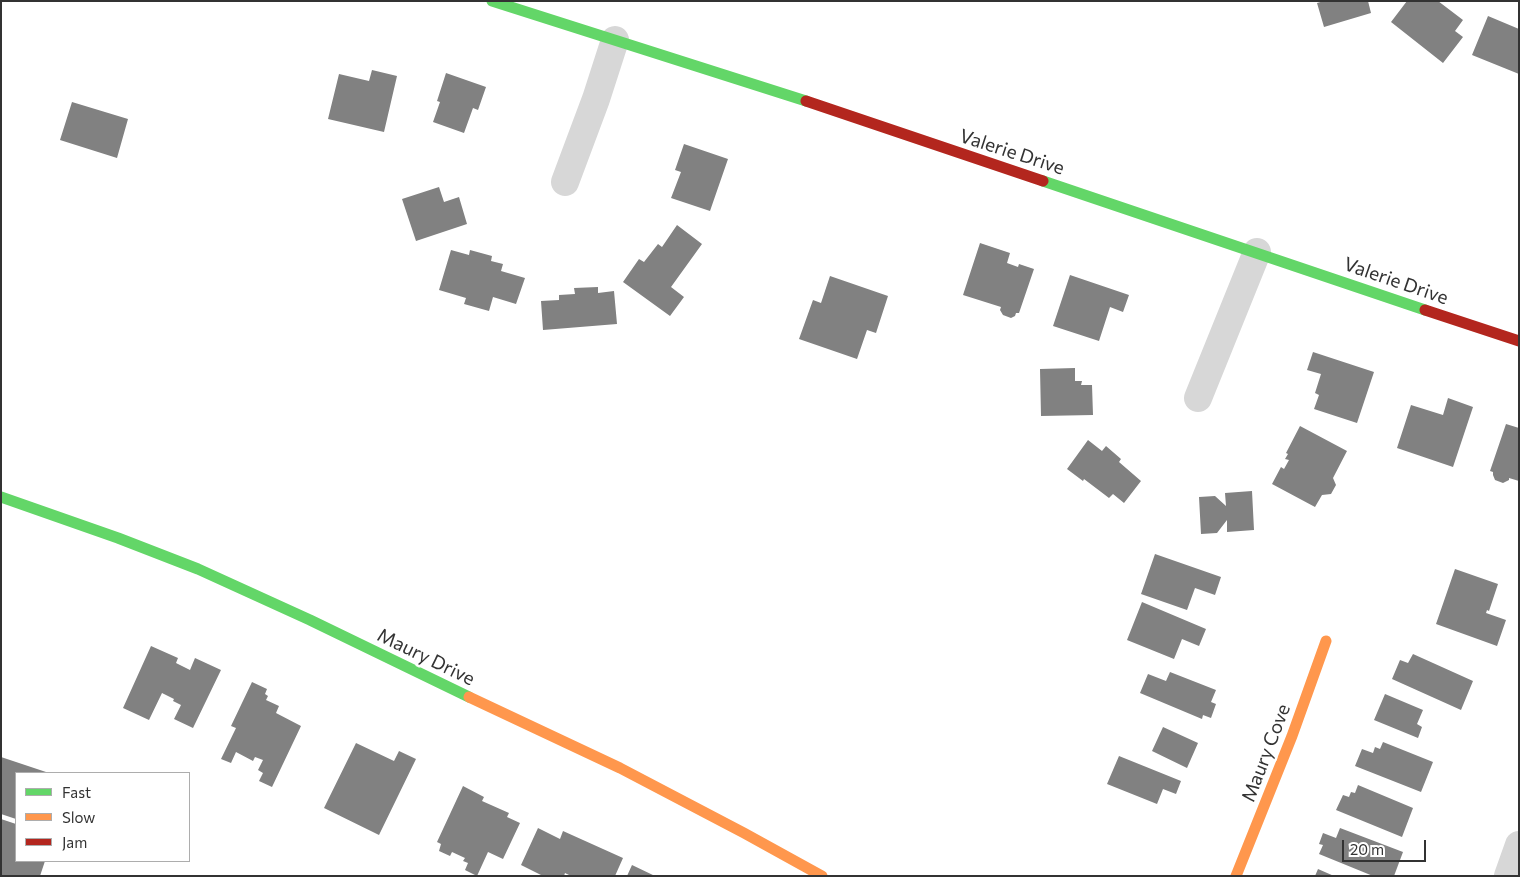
<!DOCTYPE html>
<html>
<head>
<meta charset="utf-8">
<style>
  body { margin:0 }
  #map { position:relative; width:1520px; height:877px; overflow:hidden; background:#fff; font-family:Commissioner,sans-serif }
  canvas { display:block }
  .frame { position:absolute; inset:0; border:2px solid #333; pointer-events:none }
  .legend { position:absolute; left:15px; top:772px; width:175px; height:90px; box-sizing:border-box; background:#fff; border:1px solid #adadad; margin:0; padding:6px 9px; list-style:none; font-size:15px; color:#333 }
  .legend li { display:flex; align-items:center; gap:10px; height:25px }
  .legend b { width:25px; border:1px solid #adadad }
  .scale { position:absolute; left:1342px; top:840px; width:84px; height:22px; box-sizing:border-box; border:2px solid #333; border-top:0; padding-left:6px; font-size:15px; line-height:18px; white-space:nowrap; color:#333; -webkit-text-stroke:4px #fff; paint-order:stroke }
</style>
</head>
<body>
<div id="map">
<canvas width="1520" height="877"></canvas>
<div class="frame"></div>
<ul class="legend">
<li><b style="height:6px;background:#63d668"></b>Fast</li>
<li><b style="height:6px;background:#ff974d"></b>Slow</li>
<li><b style="height:6px;background:#b3261e"></b>Jam</li>
</ul>
<div class="scale">20 m</div>
</div>
<script>
const c = document.querySelector('canvas').getContext('2d');
c.lineJoin = 'round';
function fillPath(path, color) {
  c.fillStyle = color;
  c.fill(path, 'evenodd');
}
function stroke(path, color, width, dash) {
  c.strokeStyle = color;
  c.lineWidth = width;
  c.lineCap = dash ? 'butt' : 'round';
  c.setLineDash(dash || []);
  c.stroke(path);
}
function write(font, color, halo, rows, align = 'center') {
  c.font = font + ' Commissioner,sans-serif';
  c.lineWidth = 5;
  c.setLineDash([]);
  c.textBaseline = 'middle';
  c.strokeStyle = halo;
  c.fillStyle = color;
  for (const [text, x, y, turn = 0] of rows) {
    c.save();
    c.translate(x, y);
    c.rotate((+turn || 0) * Math.PI / 180);
    c.textAlign = isNaN(turn) ? turn : align;
    if (halo) c.strokeText(text, 0, 0);
    c.fillText(text, 0, 0);
    c.restore();
  }
}
fillPath(new Path2D(`
  M1324,1H1368L1371,13L1324,27L1317,3Z
  M1407,1H1438L1463,20L1455,31L1463,37L1443,63L1391,22Z
  M1488,16L1519,29V74L1472,55Z
  M372,70L397,76L384,132L328,119L339,74L369,81Z
  M446,73L486,87L478,110L473,108L464,133L433,122L440,102L437,101Z
  M72,102L128,119L117,158L60,140Z
  M684,144L728,159L710,211L671,198L681,172L675,170Z
  M439,187L444,202L459,197L467,224L416,241L402,199Z
  M677,225L702,244L671,287L684,297L670,316L623,282L639,259L644,262L658,244L662,247Z
  M980,243L1010,253L1007,263L1018,267L1019,264L1034,269L1019,313H1016L1015,316L1011,318L1003,315L1000,310L1001,307L963,295Z
  M451,250L469,255L470,250L492,256L491,261L503,264L501,271L525,278L516,304L493,297L489,311L464,304L466,298L439,290Z
  M1070,275L1129,295L1123,312L1110,307L1099,341L1053,326Z
  M830,276L888,296L876,333L867,330L857,359L799,339L813,300L821,303Z
  M598,287V293L614,291L617,324L543,330L541,301L559,300V295L575,294L574,288Z
  M1313,352L1374,372L1357,423L1314,409L1319,395L1315,393L1321,374L1307,370Z
  M1075,368V381H1082L1081,385H1092L1093,415L1041,416L1040,369Z
  M1448,398L1473,407L1453,467L1397,448L1411,405L1443,415Z
  M1506,424L1519,428V481L1509,478V480L1503,483L1495,480L1493,475V472L1490,471Z
  M1300,426L1347,451L1333,478L1336,485L1331,494L1322,495L1315,507L1272,484L1281,467L1284,469L1289,460L1285,459L1288,454L1286,453Z
  M1088,440L1102,451L1106,446L1121,459L1119,462L1141,481L1124,503L1113,494L1109,498L1084,479L1083,481L1067,469Z
  M1252,491L1254,530L1227,532V520L1217,533L1201,534L1199,497L1215,496L1226,506L1225,493Z
  M1155,554L1221,577L1215,595L1195,588L1187,610L1141,594Z
  M1455,569L1498,584L1489,611L1487,610L1486,613L1506,620L1497,646L1436,624Z
  M1142,602L1206,629L1199,646L1182,639L1174,659L1127,640Z
  M151,646L178,658L176,663L190,670L195,658L221,670L193,728L174,719L181,705L173,701L174,699L162,693L149,720L123,708Z
  M1413,654L1473,681L1461,710L1392,679L1400,660L1408,663Z
  M1170,672L1216,690L1211,702L1216,704L1211,718L1203,715L1202,719L1140,693L1148,674L1166,681Z
  M252,682L267,689L265,694L268,696L266,700L279,706L276,713L301,726L272,787L259,781L263,773L258,770L263,760L255,757L253,761L236,752L231,763L221,759L236,728L231,726Z
  M1385,694L1423,710L1417,724L1422,727L1418,738L1374,720Z
  M1163,727L1198,743L1187,768L1152,751Z
  M1383,742L1433,762L1421,792L1355,766L1362,749L1373,753L1375,747L1380,749Z
  M356,743L394,761L399,751L416,759L379,835L324,808Z
  M1119,756L1181,781L1176,794L1163,789L1157,804L1107,784Z
  M1,757L49,773H16V819L1,814Z
  M1358,785L1413,808L1402,837L1336,810L1343,795L1349,797L1351,792L1355,793Z
  M463,786L484,797L482,801L509,813L507,817L520,823L503,859L488,852L477,876L465,870L468,863L463,861L465,858L452,852L450,856L439,851L441,844L437,842Z
  M1,819L16,824V861H45L40,876H1Z
  M538,828L560,839L563,831L623,858L615,876H571L565,873L564,876H543L521,865Z
  M1340,828L1403,852L1394,876H1373L1319,854L1323,845L1319,844L1323,833L1336,838Z
  M632,865L655,876H627Z
  M1318,869L1334,876H1315Z`), '#818181');
stroke(new Path2D(`
  M565,182L596,99L615,40
  M1198,398L1257,252
  M1508,876L1519,845`), '#d7d7d7', 28);
stroke(new Path2D(`
  M492,1L806,101
  M1043,181L1425,310
  M1,497L118,538L198,569L310,620L469,697`), '#63d668', 11);
stroke(new Path2D(`
  M469,697L620,768L744,833L822,876
  M1236,876L1292,736L1326,641`), '#ff974d', 11);
stroke(new Path2D(`
  M806,101L1043,181
  M1425,310L1519,341`), '#b3261e', 11);
write('19px', '#333', '#fff', [
  ["Valerie Drive",1012,152,18],
  ["Valerie Drive",1396,281,19],
  ["Maury Drive",426,657,26],
  ["Maury Cove",1266,753,-69]
]);
</script>
</body>
</html>
